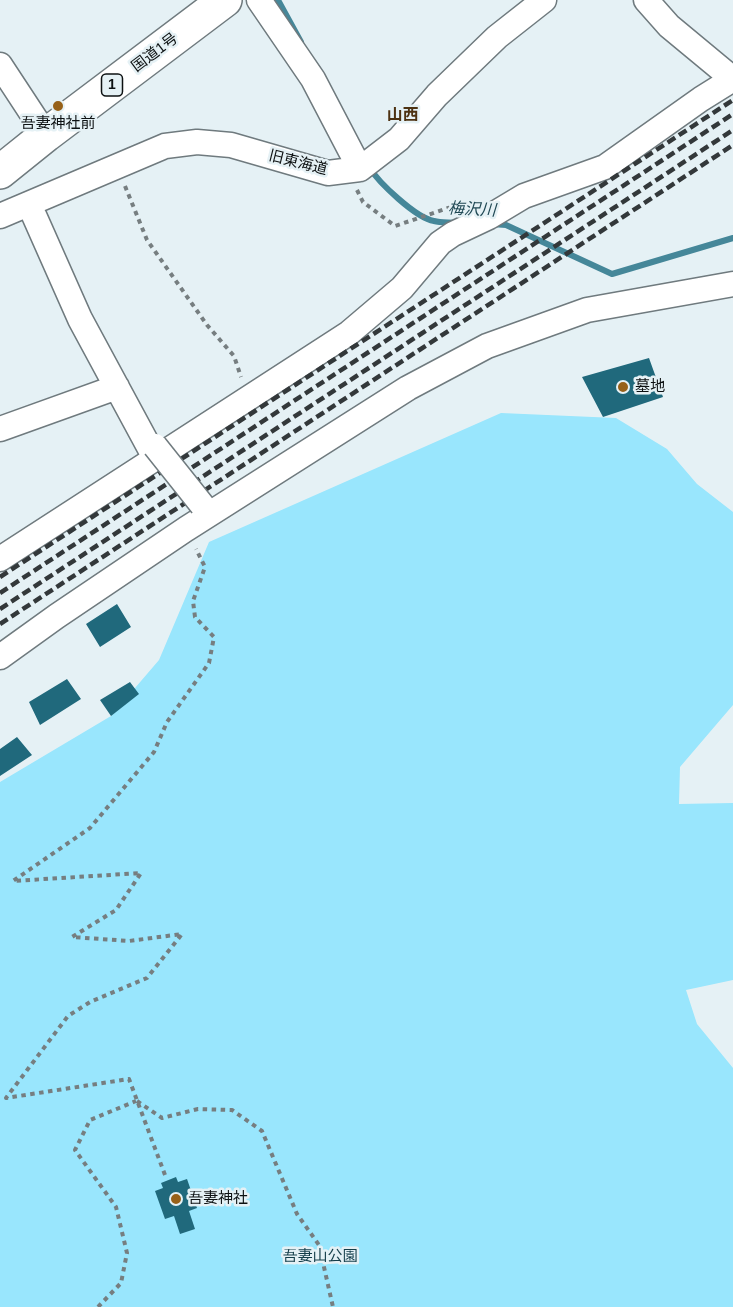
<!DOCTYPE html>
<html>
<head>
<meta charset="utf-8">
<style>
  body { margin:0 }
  canvas { display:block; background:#e5f1f5 }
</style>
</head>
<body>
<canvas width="733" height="1307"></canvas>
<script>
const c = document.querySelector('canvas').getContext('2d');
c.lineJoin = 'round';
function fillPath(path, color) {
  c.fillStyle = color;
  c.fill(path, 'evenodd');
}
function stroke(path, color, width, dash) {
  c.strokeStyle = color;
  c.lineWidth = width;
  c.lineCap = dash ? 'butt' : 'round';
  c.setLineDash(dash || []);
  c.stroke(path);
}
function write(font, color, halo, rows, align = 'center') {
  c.font = font + ' Arial,"Noto Sans JP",sans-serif';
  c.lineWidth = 5;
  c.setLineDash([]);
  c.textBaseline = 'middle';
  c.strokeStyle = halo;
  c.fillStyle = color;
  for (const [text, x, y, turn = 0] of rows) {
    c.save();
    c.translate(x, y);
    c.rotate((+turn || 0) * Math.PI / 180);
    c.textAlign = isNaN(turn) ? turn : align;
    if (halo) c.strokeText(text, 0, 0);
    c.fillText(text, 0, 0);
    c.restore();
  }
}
fillPath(new Path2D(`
  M501,413L616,418L667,449L697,484L733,512V705L680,767L679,804L733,803V980L686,990L697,1024L733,1068V1307H0V782L111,716L159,660L209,542Z`), '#99e6fd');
stroke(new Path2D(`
  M278,0L301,42
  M369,167C379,183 416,218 434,221C441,223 450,222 458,223
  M492,224L506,225L612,274L733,238`), '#458799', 6);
fillPath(new Path2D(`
  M649,358L663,397L603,417L582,377Z
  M117,604L131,627L100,647L86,624Z
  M67,679L81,699L40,725L29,702Z
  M130,682L139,694L111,716L100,700Z
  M17,737L32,755L0,776V749Z
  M176,1177L178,1182L187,1179L197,1208L189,1211L195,1229L180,1234L174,1216L165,1219L155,1191L163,1188L161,1183Z`), '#20697c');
const minor = new Path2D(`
  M259,0L313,79L360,169
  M646,0L669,26L733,79
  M0,65L46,135
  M29,204L80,319L155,458
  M0,216L165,146L197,142L231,145L328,173L360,169L399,139L437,95L497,37L544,0
  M0,429L117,387
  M0,559L349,333L402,288L440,243L453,234L489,217L524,196L605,167L701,99L733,79
  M0,657L57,616L186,529L408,388L487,346L587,310L733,284`);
const highway = new Path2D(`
  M0,172L46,135L225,0`);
stroke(minor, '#6f7a7e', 27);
stroke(highway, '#6f7a7e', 36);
stroke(new Path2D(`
  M125,186L147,240L207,325L234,356L241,377
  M357,190L363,202L395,226L460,204
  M137,1101L162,1118L198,1109L232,1110L262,1131L297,1214L319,1245L333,1307
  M165,1175L129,1079L6,1098L68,1016L90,1002L147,978L182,934L129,941L72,937L116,910L141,873L13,881L90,828L154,752L167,722L209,663L214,637L195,617L193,601L205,567L196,549
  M98,1307L121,1283L127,1253L116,1207L75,1150L90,1120L136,1101`), '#767e80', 4, [4.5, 4.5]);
stroke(minor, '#fff', 24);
stroke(highway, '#fff', 33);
stroke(new Path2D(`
  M0,577L733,100
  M0,593L733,114
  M0,609L733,130
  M0,624L733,145`), '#33383a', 4.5, [9, 4.5]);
const minorBridge = new Path2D(`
  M155,446L202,505`);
stroke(minorBridge, '#6f7a7e', 27, []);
stroke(minorBridge, '#fff', 24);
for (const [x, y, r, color] of [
  [58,106,6,"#976119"],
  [623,387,6,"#976119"],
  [176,1199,6,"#976119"]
]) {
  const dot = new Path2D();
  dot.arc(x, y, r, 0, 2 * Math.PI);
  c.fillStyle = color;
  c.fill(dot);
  stroke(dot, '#e5f1f5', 2);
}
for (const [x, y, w] of [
  [112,85,21]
]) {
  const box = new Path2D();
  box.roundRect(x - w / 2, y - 11, w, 22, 4.5);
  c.fillStyle = '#e5f1f5';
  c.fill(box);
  stroke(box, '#0d1112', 1.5);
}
write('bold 14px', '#0d1112', null, [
  ["1",112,85]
]);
write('15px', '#0d1112', '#e5f1f5', [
  ["国道1号",155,53,-37],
  ["旧東海道",298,163,14]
]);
write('15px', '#0d1112', '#e5f1f5', [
  ["吾妻神社前",58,124,"center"],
  ["墓地",635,387],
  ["吾妻神社",188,1199]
], 'left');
write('15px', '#133d49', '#e5f1f5', [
  ["吾妻山公園",320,1257]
]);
write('bold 16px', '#4d3212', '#e5f1f5', [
  ["山西",403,116]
]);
write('italic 16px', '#1e4753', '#e5f1f5', [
  ["梅沢川",472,210,3]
]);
</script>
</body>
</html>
